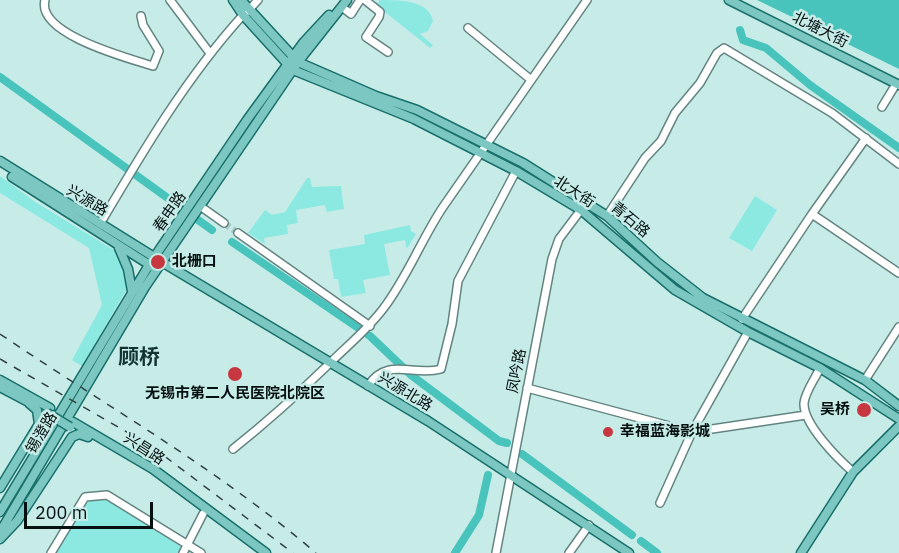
<!DOCTYPE html>
<html>
<head>
<meta charset="utf-8">
<style>
  body { margin:0 }
  #map { position:relative; width:899px; height:553px; overflow:hidden; background:#c7ece8; font-family:"IBM Plex Sans",sans-serif }
  canvas { display:block }
  .scale { position:absolute; left:24px; top:502px; width:129px; height:27px; box-sizing:border-box; border:3px solid #051110; border-top:0; padding-left:8px; font-size:18px; line-height:21px; white-space:nowrap; color:#051110; -webkit-text-stroke:4px #c7ece8; paint-order:stroke }
</style>
</head>
<body>
<div id="map">
<canvas width="899" height="553"></canvas>
<div class="scale">200 m</div>
</div>
<script>
const c = document.querySelector('canvas').getContext('2d');
c.lineJoin = 'round';
function fillPath(path, color) {
  c.fillStyle = color;
  c.fill(path, 'evenodd');
}
function stroke(path, color, width, dash) {
  c.strokeStyle = color;
  c.lineWidth = width;
  c.lineCap = dash ? 'butt' : 'round';
  c.setLineDash(dash || []);
  c.stroke(path);
}
function write(font, color, halo, rows, align = 'center') {
  c.font = font + ' "IBM Plex Sans","Noto Sans SC",sans-serif';
  c.lineWidth = 5;
  c.setLineDash([]);
  c.textBaseline = 'middle';
  c.strokeStyle = halo;
  c.fillStyle = color;
  for (const [text, x, y, turn = 0] of rows) {
    c.save();
    c.translate(x, y);
    c.rotate((+turn || 0) * Math.PI / 180);
    c.textAlign = isNaN(turn) ? turn : align;
    if (halo) c.strokeText(text, 0, 0);
    c.fillText(text, 0, 0);
    c.restore();
  }
}
fillPath(new Path2D(`
  M370,0L379,3V0C400,0 429,0 433,21L428,31L420,34L433,45L430,48Z
  M0,176L34,201L117,252L128,287L82,366L72,360L102,305L89,248L0,193Z
  M307,178H310L312,187L341,186L344,209L327,212L325,205L296,210L298,223L287,225L288,234L264,238L265,244L248,233L265,210L272,215L285,212Z
  M755,196L777,210L752,251L729,238Z
  M410,225L411,231L416,234L408,247L406,248L405,240L384,244L390,275L363,280L366,293L341,297L338,279H334L329,250L365,244L364,235Z
  M104,498L191,553H54L90,499Z`), '#8ce9e2');
fillPath(new Path2D(`
  M757,0H899V69Z`), '#49c4bd');
stroke(new Path2D(`
  M740,30L743,40L766,48L810,85L899,148
  M0,77L212,230
  M232,242L370,336L411,375L499,441L507,443
  M522,454L632,535
  M641,541L657,553
  M455,553L479,515L488,475`), '#49c4bd', 8);
stroke(new Path2D(`
  M224,223L238,233`), '#aacbc8', 7, [7, 3.5]);
const minor = new Path2D(`
  M45,0C36,34 128,58 153,66L159,51L143,25L141,16
  M170,0L209,52
  M365,0L380,12L379,17L366,37L388,52
  M342,7L351,14L360,0
  M248,11L258,0
  M468,28L530,79
  M882,107L896,84
  M200,206L224,223
  M812,214L866,138
  M607,216L645,158L661,141L675,113L700,83L717,53L724,48L832,113L899,164
  M100,224C143,151 186,78 243,15
  M238,233L370,326
  M742,319L812,214L899,273
  M820,368C815,379 805,392 804,403C803,424 838,459 853,472
  M865,380L899,327
  M368,386C387,356 413,377 441,369L452,324L458,281L516,171
  M527,388L692,432L806,415
  M233,449C267,422 298,394 329,364C347,346 367,330 383,309C407,278 421,240 443,207L587,0
  M660,503L692,432L748,332
  M51,553L85,497L107,495L201,553
  M183,553L203,514
  M496,553L552,259L559,239L583,207
  M569,553L589,525`);
const major = new Path2D(`
  M233,0L243,15L293,70L414,119L516,171L581,210L675,290L748,332L820,368L899,419
  M241,0L298,62L376,96L417,110L523,163L607,216L657,262L703,298L865,380L899,406
  M729,0L899,85
  M0,161L162,262L428,421L629,553
  M12,177L153,267
  M119,248L128,269L132,291
  M0,380L50,408
  M0,387L34,405
  M73,422L153,469L266,553
  M0,488L39,424L37,410L29,403
  M0,512L149,265L247,120L303,43L329,15
  M0,532L145,287L298,62L347,0
  M0,539L17,521L72,437L79,434L88,437
  M801,553L853,472L899,426`);
stroke(minor, '#638481', 10);
stroke(major, '#196f6a', 11);
stroke(minor, '#fff', 7);
stroke(major, '#7cc7c2', 8);
stroke(new Path2D(`
  M0,334C106,406 218,469 316,553
  M0,359L151,446L293,553`), '#304240', 1.5, [8, 8]);
const majorBridge = new Path2D(`
  M47,413L70,427`);
stroke(majorBridge, '#196f6a', 11, []);
stroke(majorBridge, '#7cc7c2', 8);
for (const [x, y, r, color] of [
  [158,262,8,"#c73740"],
  [235,374,8,"#c73740"],
  [864,410,8,"#c73740"],
  [608,432,6,"#c73740"]
]) {
  const dot = new Path2D();
  dot.arc(x, y, r, 0, 2 * Math.PI);
  c.fillStyle = color;
  c.fill(dot);
  stroke(dot, '#c7ece8', 2);
}
write('15px', '#051110', '#c7ece8', [
  ["北塘大街",820,30,27],
  ["北大街",574,192,33],
  ["兴源路",87,201,31],
  ["春申路",170,212,-55],
  ["青石路",630,220,40],
  ["凤吟路",517,371,-79],
  ["兴源北路",405,392,31],
  ["锡澄路",42,433,-59],
  ["兴昌路",144,449,33]
]);
write('bold 15px', '#051110', '#c7ece8', [
  ["北栅口",172,262],
  ["无锡市第二人民医院北院区",235,394,"center"],
  ["吴桥",850,410,"right"],
  ["幸福蓝海影城",620,432]
], 'left');
write('bold 21px', '#133331', '#c7ece8', [
  ["顾桥",139,358]
]);
</script>
</body>
</html>
